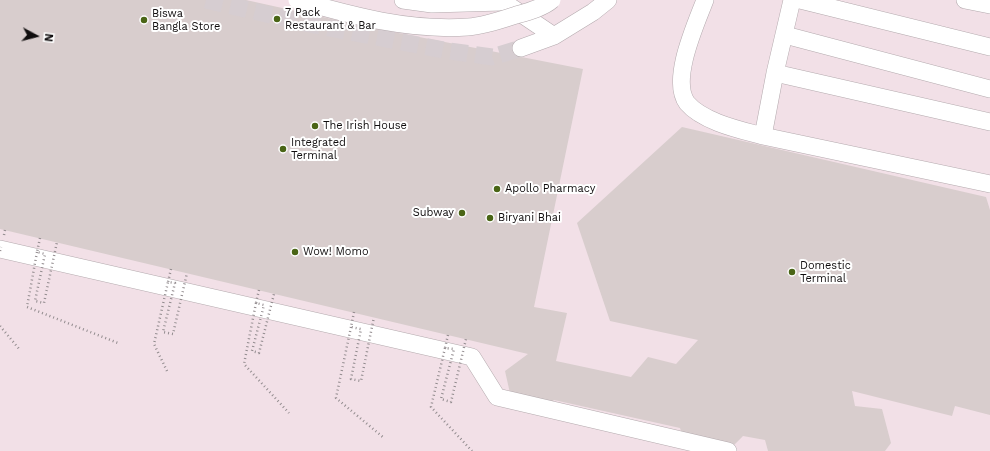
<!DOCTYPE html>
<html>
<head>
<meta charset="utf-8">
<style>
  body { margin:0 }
  #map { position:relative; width:990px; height:451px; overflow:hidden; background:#f9eff3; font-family:"Work Sans",sans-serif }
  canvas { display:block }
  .north { position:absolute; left:16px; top:16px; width:40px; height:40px; -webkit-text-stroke:3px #fff; paint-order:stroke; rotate:97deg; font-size:11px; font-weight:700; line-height:16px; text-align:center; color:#100d0e }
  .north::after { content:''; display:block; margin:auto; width:14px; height:18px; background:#100d0e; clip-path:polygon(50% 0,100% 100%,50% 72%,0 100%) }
</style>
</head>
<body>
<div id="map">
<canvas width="990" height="451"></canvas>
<div class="north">N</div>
</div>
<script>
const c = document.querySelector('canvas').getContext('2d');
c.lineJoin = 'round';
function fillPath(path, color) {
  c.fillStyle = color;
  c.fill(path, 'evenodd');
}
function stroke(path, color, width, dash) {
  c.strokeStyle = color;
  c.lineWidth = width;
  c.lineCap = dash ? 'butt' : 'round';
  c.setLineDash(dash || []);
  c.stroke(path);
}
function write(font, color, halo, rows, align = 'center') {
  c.font = font + ' "Work Sans",sans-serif';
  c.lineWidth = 4;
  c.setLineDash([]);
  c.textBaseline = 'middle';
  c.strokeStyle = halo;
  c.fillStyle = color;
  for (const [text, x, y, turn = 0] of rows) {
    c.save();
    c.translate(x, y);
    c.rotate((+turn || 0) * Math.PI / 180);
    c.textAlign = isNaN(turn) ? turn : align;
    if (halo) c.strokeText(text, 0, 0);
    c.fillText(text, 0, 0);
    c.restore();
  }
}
fillPath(new Path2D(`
  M0,0H990V451H0Z`), '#f2e0e7');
fillPath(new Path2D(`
  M0,0H246L368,27L583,69L534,307L567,313L556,361L631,377L648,357L676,364L698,340L610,321L577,223L682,127L986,197L990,210V415L955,406L952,416L852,391L855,406L882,409L891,443L885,451H768L765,440L743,436L728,451L687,449L680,428L554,400L543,412L512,402L505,371L528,354L0,229Z`), '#d8cdcd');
stroke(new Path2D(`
  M206,0L309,24L443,50L492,57L521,48`), '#d6cdd1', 17, [17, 8]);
const minor = new Path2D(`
  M403,0L432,4L502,2L506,0
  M705,0C696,24 670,80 687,103C703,122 741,130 763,136L990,184
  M792,0L775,73L990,122
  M800,0L990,47
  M965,0L990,5
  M511,7L554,36
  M785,35L990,89
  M521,48L554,36L593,12L608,0
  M763,136L775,73
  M0,249L472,357L497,397L728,451`);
stroke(minor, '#b4aaae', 18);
stroke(new Path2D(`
  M4,235L5,230
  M0,326L20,350`), '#938c8f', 2.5, [1, 3]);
stroke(minor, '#fff', 17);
const minorBridge = new Path2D(`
  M297,0C354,16 409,31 468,27C484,26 501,20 516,15C527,12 543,8 552,0`);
stroke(minorBridge, '#b4aaae', 18, []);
stroke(new Path2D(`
  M40,238L37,252L45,254L35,301L44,303L57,242
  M0,251L1,247
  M37,252L27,307L118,343
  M171,269L168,282L175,283L163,332L173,334L187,273
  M259,290L256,303L264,305L252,351L259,353L274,294
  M256,303L244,364L289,413
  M354,312L351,327L361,329L351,379L361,381L374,317
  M351,327L336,398L384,438
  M448,335L445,348L454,349L441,399L451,402L466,339
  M445,348L431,407L472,451
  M167,371L154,344L168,282`), '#938c8f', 2.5, [1, 3]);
stroke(minorBridge, '#fff', 17);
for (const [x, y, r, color] of [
  [277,19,4,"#4a6516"],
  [144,20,4,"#4a6516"],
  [315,126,4,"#4a6516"],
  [283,149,4,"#4a6516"],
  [497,189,4,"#4a6516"],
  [462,213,4,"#4a6516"],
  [490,218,4,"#4a6516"],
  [295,252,4,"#4a6516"],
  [792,272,4,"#4a6516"]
]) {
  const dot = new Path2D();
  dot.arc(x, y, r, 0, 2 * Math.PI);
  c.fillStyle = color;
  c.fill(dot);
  stroke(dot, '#fff', 1.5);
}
write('11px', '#100d0e', '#fff', [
  ["7 Pack",285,13],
  ["Restaurant & Bar",285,26],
  ["Biswa",152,14],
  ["Bangla Store",152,27],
  ["The Irish House",323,126],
  ["Integrated",291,143],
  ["Terminal",291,156],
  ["Apollo Pharmacy",505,189],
  ["Subway",454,213,"right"],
  ["Biryani Bhai",498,218],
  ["Wow! Momo",303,252],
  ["Domestic",800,266],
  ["Terminal",800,279]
], 'left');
</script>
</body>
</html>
